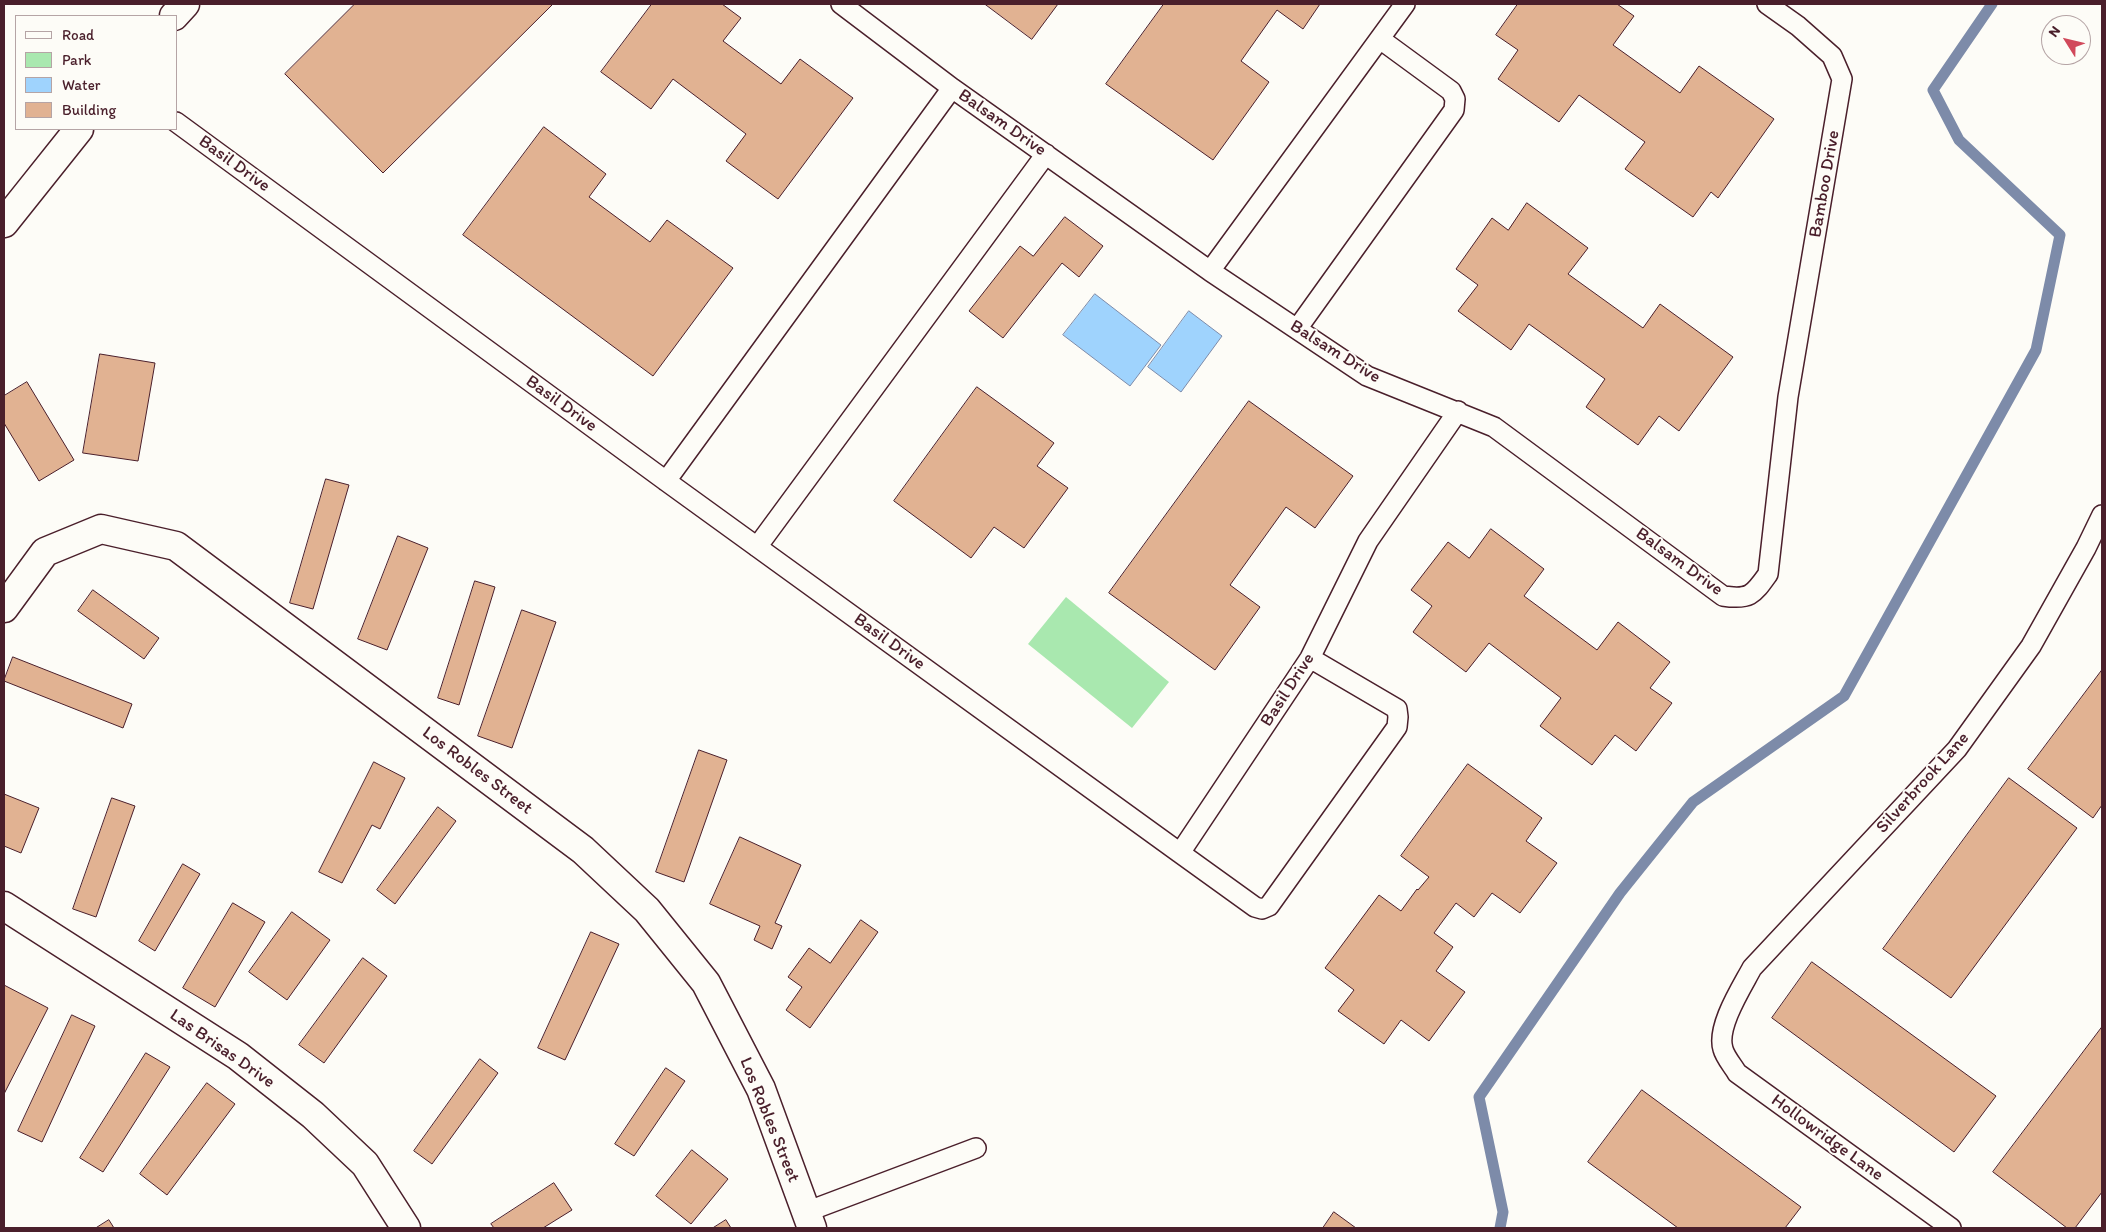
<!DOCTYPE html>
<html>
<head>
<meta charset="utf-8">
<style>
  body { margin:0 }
  #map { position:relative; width:2106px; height:1232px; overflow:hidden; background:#fdfcf7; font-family:Itim,sans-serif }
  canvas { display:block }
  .frame { position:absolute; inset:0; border:5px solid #4a1f2b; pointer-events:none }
  .legend { position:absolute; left:15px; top:15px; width:162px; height:115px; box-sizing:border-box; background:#fdfcf7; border:1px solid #b5a4a5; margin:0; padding:6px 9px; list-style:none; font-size:15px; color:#4a1f2b }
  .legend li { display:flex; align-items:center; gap:10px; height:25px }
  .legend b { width:25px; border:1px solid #b5a4a5 }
  .north { position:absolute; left:2041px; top:15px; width:50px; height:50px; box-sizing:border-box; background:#fdfcf7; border:1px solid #b5a4a5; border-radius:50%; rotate:306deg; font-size:14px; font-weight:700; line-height:20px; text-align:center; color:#4a1f2b }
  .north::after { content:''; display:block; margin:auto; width:18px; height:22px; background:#d1495b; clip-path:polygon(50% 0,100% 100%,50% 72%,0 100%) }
</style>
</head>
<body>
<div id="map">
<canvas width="2106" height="1232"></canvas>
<div class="frame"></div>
<ul class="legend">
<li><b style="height:6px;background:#fdfcf7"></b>Road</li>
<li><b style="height:14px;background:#a9e8af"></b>Park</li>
<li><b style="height:14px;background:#9fd3fd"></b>Water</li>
<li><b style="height:14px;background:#e1b292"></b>Building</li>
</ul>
<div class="north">N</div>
</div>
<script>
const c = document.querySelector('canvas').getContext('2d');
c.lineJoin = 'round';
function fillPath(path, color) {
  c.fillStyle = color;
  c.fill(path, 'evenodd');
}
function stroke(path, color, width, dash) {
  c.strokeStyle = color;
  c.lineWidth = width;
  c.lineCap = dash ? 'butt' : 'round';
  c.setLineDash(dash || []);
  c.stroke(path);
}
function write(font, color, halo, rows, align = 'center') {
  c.font = font + ' Itim,sans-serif';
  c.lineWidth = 4;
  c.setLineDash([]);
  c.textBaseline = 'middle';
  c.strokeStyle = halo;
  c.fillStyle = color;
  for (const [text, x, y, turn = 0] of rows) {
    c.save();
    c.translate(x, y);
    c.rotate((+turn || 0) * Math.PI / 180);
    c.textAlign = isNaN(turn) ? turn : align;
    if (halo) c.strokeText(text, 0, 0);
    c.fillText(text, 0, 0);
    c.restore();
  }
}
fillPath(new Path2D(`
  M1066,597L1169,682L1132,728L1028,644Z`), '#a9e8af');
const water = new Path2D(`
  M1095,294L1161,345L1130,386L1063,335Z
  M1189,311L1222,336L1181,392L1148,367Z`);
fillPath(water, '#9fd3fd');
stroke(water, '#7d8ba9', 1);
stroke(new Path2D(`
  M1500,1228L1503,1212L1479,1097L1620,893L1693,802L1844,696L2036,350L2060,235L1959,140L1933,90L1992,4`), '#7d8ba9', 11);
const building = new Path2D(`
  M355,4H553L383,173L285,74Z
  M652,4H722L741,18L723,41L781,84L800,59L853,98L778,199L726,161L746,134L673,79L651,109L601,72Z
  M985,4H1058L1032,39Z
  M1164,4H1320L1303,29L1277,10L1241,61L1269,82L1213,160L1106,84Z
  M1518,4H1617L1634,16L1613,45L1680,93L1699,66L1774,119L1718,198L1711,192L1693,217L1625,169L1645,142L1579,95L1559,122L1498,79L1518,50L1496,35Z
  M544,127L606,174L589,197L650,242L667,220L733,268L653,376L463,235Z
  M1527,203L1588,248L1568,274L1643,328L1660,304L1733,357L1679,431L1659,416L1638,445L1586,407L1605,379L1529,324L1511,350L1458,311L1478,285L1456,269L1492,218L1508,230Z
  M1065,217L1103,246L1079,277L1062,263L1003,338L969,311L1020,246L1033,256Z
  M100,354L155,363L138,461L83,453Z
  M27,382L74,460L39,481L4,423V396Z
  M977,387L1054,443L1037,466L1068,488L1024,548L994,527L971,558L894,501Z
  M1249,401L1353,476L1315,528L1286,507L1230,585L1260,607L1215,670L1109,593Z
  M326,479L349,485L313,609L290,603Z
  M1491,529L1544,569L1524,596L1597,650L1618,622L1670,662L1650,688L1672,703L1636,751L1615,735L1592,765L1540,726L1561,698L1489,643L1466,672L1413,632L1432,606L1411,590L1448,542L1469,558Z
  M398,536L428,548L387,650L358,639Z
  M475,581L495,587L459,705L438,698Z
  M93,590L159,638L144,659L78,611Z
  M522,610L556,622L512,748L478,736Z
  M13,657L132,704L123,728L4,681Z
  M2102,670V805L2093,818L2028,769Z
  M699,750L727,760L684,882L656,872Z
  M374,762L405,778L380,829L372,825L342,883L319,872Z
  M1468,764L1542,818L1526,841L1557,863L1520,913L1492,893L1474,917L1456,903L1434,933L1453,947L1436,971L1465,992L1429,1041L1401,1020L1384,1044L1338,1011L1354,990L1325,968L1379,895L1401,911L1417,889L1418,890L1429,877L1401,856Z
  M2009,778L2077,828L1951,998L1883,949Z
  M4,794L39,808L21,853L4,846Z
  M112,798L135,806L96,917L73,909Z
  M438,807L456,821L395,904L377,890Z
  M740,837L801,865L775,923L782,926L772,949L754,940L760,926L710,904Z
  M183,864L200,874L155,951L139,941Z
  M233,903L265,922L215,1007L183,988Z
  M292,912L330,940L287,1000L249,972Z
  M861,920L878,932L810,1028L786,1010L802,987L788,977L809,948L830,963Z
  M591,932L619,944L565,1060L538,1048Z
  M363,958L387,976L324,1063L299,1045Z
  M1812,962L1996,1096L1954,1152L1772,1018Z
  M4,985L48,1008L4,1094Z
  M72,1015L95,1026L42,1142L18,1131Z
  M2102,1027V1192L2075,1228H2067L1993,1172Z
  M146,1053L170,1067L103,1172L80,1158Z
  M480,1059L498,1073L432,1164L414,1151Z
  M666,1068L685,1081L634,1156L615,1144Z
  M207,1083L235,1104L167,1195L140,1174Z
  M1642,1090L1801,1207L1785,1228H1678L1588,1162Z
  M692,1150L728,1179L691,1224L656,1196Z
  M554,1183L572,1210L543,1228H494L491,1224Z
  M1334,1212L1356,1228H1323Z
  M109,1220L114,1228H96Z
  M726,1220L731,1228H713Z`);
fillPath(building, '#e1b292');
stroke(building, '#4a1f2b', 1);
const service = new Path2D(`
  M841,4L952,88L1210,271L1367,376L1494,427L1723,596C1750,600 1753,595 1768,574L1788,397L1842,79L1832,56L1798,26L1767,4
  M176,122L666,481L1180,853L1310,658L1368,541L1458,411
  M1210,271L1405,4
  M1297,329L1454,110L1455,99L1451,91L1380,39
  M666,481L952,88
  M757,547L1046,154
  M1180,853L1255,907L1262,909L1269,906L1397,727L1398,717L1397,709L1310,658
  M806,1212L976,1148
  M1951,1228L1737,1073C1733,1066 1725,1057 1723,1049C1716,1027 1742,987 1752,968L1957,749L2031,646L2086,548L2102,515`);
const minor = new Path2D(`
  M4,608L45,552L101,529L176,546L583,850L647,910L706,983L761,1089L812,1228
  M4,906L238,1056L313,1115L365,1164L406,1228`);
const tertiary = new Path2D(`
  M174,16L185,4
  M4,223L79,129`);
stroke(service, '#4a1f2b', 22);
stroke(minor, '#4a1f2b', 31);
stroke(tertiary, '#4a1f2b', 31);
stroke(service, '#fdfcf7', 19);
stroke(minor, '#fdfcf7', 28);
stroke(tertiary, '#fdfcf7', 28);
write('18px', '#4a1f2b', '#fdfcf7', [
  ["Balsam Drive",1002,123,35],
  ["Basil Drive",234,164,36],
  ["Bamboo Drive",1825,184,-80],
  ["Balsam Drive",1335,352,32],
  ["Basil Drive",561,404,36],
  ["Balsam Drive",1679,562,36],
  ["Basil Drive",889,642,36],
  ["Basil Drive",1288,690,-57],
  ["Los Robles Street",477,771,37],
  ["Silverbrook Lane",1923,783,-48],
  ["Las Brisas Drive",222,1049,35],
  ["Los Robles Street",769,1120,68],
  ["Hollowridge Lane",1827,1138,36]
]);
</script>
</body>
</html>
